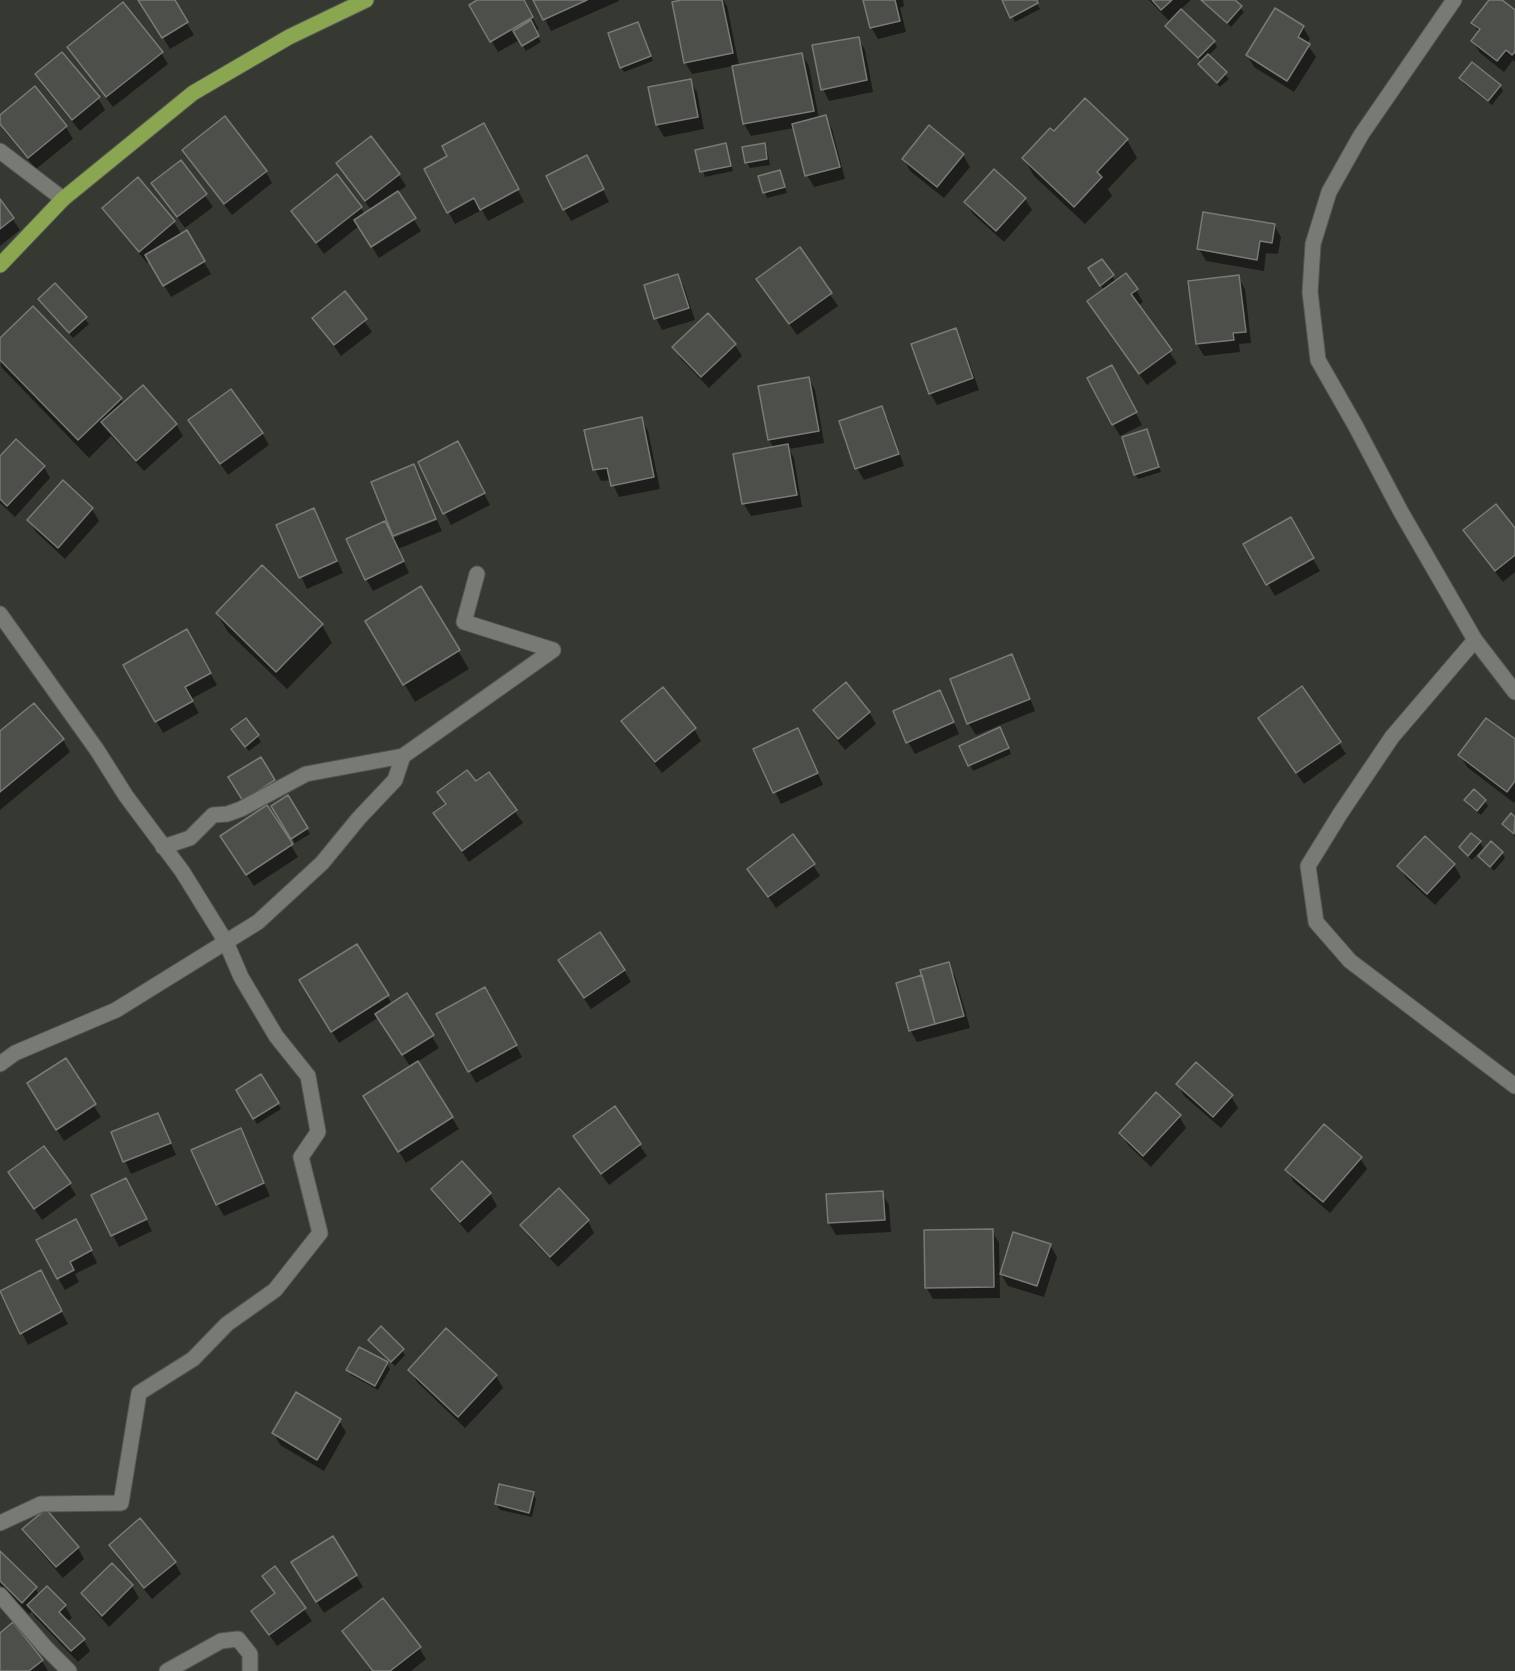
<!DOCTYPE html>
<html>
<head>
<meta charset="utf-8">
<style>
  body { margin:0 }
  canvas { display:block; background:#363832 }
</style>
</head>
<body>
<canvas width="1515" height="1671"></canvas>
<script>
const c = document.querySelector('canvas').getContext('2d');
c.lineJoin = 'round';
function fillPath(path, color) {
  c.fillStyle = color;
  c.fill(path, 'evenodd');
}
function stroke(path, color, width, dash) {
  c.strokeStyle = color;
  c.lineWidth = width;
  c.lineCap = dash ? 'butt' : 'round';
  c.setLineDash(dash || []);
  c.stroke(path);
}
fillPath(new Path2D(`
  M140,0H173L194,35L170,49Z
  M480,0H522L539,29L535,31L541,42L526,51L520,40L498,52L471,5Z
  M535,0H618L619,1L551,31Z
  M689,0H723L727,6L739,66L802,54L809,66L819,119L826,117L832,129L845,179L814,187L807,175L794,128L751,136L744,124L733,66L692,74L685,62Z
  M865,0H903L904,6L900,8L906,32L878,39L871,27Z
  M1003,0H1035L1040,9L1015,22Z
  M1149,0H1191L1180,10L1214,42L1217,47L1208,56L1229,79L1220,87L1203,70L1200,64L1202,62L1170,32L1166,27L1170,22Z
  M1202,0H1233L1244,12L1231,27Z
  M1491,0H1500L1515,12V62L1513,60L1504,72L1480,53L1473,41L1479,33L1473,23Z
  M1303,27L1310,39L1307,44L1316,57L1294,92L1254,67L1247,55Z
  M641,30L653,61L624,72L621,67Z
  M858,38L865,50L873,92L829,101L823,89Z
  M69,47L161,53L168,64L113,107L76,59Z
  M36,75L98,98L105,110L80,131L43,86Z
  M1461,78L1500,86L1503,91L1492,105L1464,84Z
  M690,81L697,92L704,129L664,137L657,125L650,88Z
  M0,117L66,127L73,139L36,169L4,131L0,123Z
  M1054,133L1127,140L1137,158L1108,189L1112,196L1085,224L1034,176L1024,158Z
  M490,137L524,202L488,221L482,210L455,224L426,169Z
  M764,144L767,150L770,165L750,168L747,163L744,148Z
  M725,145L733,171L705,177L697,151Z
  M184,150L266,172L272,183L232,215L191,162Z
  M963,155L970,167L944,198L910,171L904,160Z
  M181,162L213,207L185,228L153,184Z
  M338,163L399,175L406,186L397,193L421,231L379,258L359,226L324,254L293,211L361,208L365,215L371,210Z
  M593,169L609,202L571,221L564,209Z
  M779,172L787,193L767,198L760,177Z
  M138,180L174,222L182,235L186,232L211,274L171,297L150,261L147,263L111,220L104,209Z
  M1025,199L1032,210L1004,242L973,214L966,202Z
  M0,201L20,230L0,246Z
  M1274,225L1281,237L1278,254L1266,253L1264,271L1206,261L1199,249Z
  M799,250L838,306L797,335L758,279Z
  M1102,261L1116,282L1136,290L1143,302L1137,306L1177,363L1147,385L1096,313L1104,290L1093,274Z
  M678,276L684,287L695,320L662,330L656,318Z
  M1238,277L1245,289L1251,343L1239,344L1240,352L1204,356L1197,344L1190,282Z
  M55,285L89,324L73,338L40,299Z
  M344,293L372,332L341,356L314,318Z
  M955,330L962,342L979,390L937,405L930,393Z
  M0,340L121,399L124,404L176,424L183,436L144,471L111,436L89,458L1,367Z
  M735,345L742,356L709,388L681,359L674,347Z
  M808,378L815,390L824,443L789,449L794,458L802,507L751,516L744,504L735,455L774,448L769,440Z
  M1118,379L1142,425L1120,436L1113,424Z
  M881,408L888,419L904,466L864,480L857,468Z
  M641,419L648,431L660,489L619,497L611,480L601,481L595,469Z
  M190,421L262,433L269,445L228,475Z
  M1147,431L1161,472L1138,479L1135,474Z
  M464,455L490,505L451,525L420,463Z
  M0,458L44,467L50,478L15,517L0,503Z
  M414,466L436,517L393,534V538L437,520L442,531L398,549L409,573L373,591L366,579L385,523L392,534L393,533Z
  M63,482L92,509L99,521L65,559L36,532L29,520Z
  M1290,519L1320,571L1275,596L1245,545Z
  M320,522L343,573L307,589L278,526Z
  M1515,530V572L1503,582L1472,542L1465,531Z
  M421,589L469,669L415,702L367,621Z
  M217,614L322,625L332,643L287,689L228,632Z
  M186,631L217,685L191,699L199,713L163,733L125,666Z
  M1011,656L1018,668L1035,711L976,735L969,724L952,680Z
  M946,704L959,734L915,754L908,742Z
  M34,705L63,740L70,752L0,810V733Z
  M815,710L869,712L876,724L845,750L822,722Z
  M246,720L261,742L249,751L236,735Z
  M623,722L694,729L701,741L662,773L630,733Z
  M1266,730L1339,743L1346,754L1304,784Z
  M1003,735L1011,754L973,771L961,746Z
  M1515,741V801L1514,803L1467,767L1460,755Z
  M804,742L823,785L781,804L755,749Z
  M260,759L277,786L247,805Z
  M488,774L523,823L469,862L435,813L446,806L439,793L476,783Z
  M288,797L310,834L295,843L273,806Z
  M1466,800L1485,801L1488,806L1481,815L1469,806Z
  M267,807L298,857L254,886L229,848Z
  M1511,815L1515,819V837L1503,824Z
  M1480,842L1483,848L1472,860L1460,848Z
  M1502,853L1505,858L1494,871L1480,856Z
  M813,865L820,876L776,908L749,869Z
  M1454,865L1461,877L1435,905L1406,878L1399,866Z
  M357,946L392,1004L406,995L439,1048L417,1062L459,1129L406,1163L372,1108L411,1068L379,1017L339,1043L307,992Z
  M948,964L955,976L970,1028L917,1042L910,1030L924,976Z
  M624,970L631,982L591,1009L567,973Z
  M485,989L522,1057L476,1083L438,1015Z
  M65,1060L101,1117L64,1141L35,1095Z
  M261,1076L281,1109L257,1124L238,1091Z
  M1178,1084L1231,1096L1238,1108L1221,1128L1184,1096Z
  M614,1108L647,1156L609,1185L582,1148Z
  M158,1114L176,1155L131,1174L113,1133Z
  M1179,1116L1186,1128L1151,1167L1128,1145L1121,1133Z
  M240,1130L270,1196L224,1216L217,1204Z
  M1360,1158L1367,1169L1330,1213L1294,1182L1287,1170Z
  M462,1163L490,1194L497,1206L468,1233L440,1201L433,1189Z
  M10,1173L69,1184L76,1195L42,1220Z
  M133,1192L152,1231L119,1247L93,1196Z
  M882,1193L889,1205L891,1232L836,1235L829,1223Z
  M588,1221L594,1233L558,1267L529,1237L522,1225Z
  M992,1231L999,1243L1000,1298L933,1299L926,1287Z
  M82,1233L97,1263L75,1274L79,1282L65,1290L58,1278Z
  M1050,1245L1057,1257L1044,1297L1008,1286L1001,1274Z
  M47,1284L68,1324L28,1345L22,1333Z
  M369,1340L402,1350L405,1355L395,1366L373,1346Z
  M386,1363L390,1369L378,1390L351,1375L348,1370Z
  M410,1370L496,1376L503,1388L465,1428L417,1382Z
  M339,1421L346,1432L324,1471L280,1445L274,1433Z
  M533,1493L536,1499L532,1517L500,1510L496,1504Z
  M24,1529L78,1548L84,1559L63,1578L31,1541Z
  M332,1538L363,1587L324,1613L300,1575Z
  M110,1545L175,1563L181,1574L152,1599L117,1557Z
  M0,1553L35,1588L39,1595L47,1588L65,1606L72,1618L67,1622L83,1639L90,1651L78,1662L35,1617L32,1611L29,1614L0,1585Z
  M112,1565L132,1586L139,1598L109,1627L90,1605L83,1594Z
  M275,1568L312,1621L277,1646L253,1611L276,1595L264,1576Z
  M344,1631L419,1648L426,1659L411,1671H372Z
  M0,1635L42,1661L48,1671H0Z`), '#0007');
const building = new Path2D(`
  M138,0H175L188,22L162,38Z
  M477,0H524L533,17L490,42L469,5Z
  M533,0H587L543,20Z
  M681,0H722L733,53L684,63L672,2Z
  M863,0H895L900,21L870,28Z
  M1002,0H1037L1038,3L1010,18Z
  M1152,0H1172L1161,10Z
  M1201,0H1235L1242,6L1227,23Z
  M1489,0H1502L1515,10V52L1512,55L1506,50L1497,61L1471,41L1480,29L1471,23Z
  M123,2L163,52L106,97L67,47Z
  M1275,8L1304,26L1298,37L1310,44L1287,81L1246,55Z
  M1181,9L1215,41L1198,58L1165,26Z
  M531,20L539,36L522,46L513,31Z
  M638,22L651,56L620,68L608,33Z
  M859,37L867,80L821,90L812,45Z
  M62,52L100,97L72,120L35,74Z
  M802,53L814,111L743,124L732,66Z
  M1208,54L1227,72L1217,83L1198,64Z
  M1472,62L1501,85L1488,101L1459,78Z
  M691,79L698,117L656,125L648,87Z
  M35,86L67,126L28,158L0,124V115Z
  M1085,98L1128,139L1097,172L1102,177L1074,207L1022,158L1050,128L1054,131Z
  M826,115L840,167L805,176L792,124Z
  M225,116L267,171L224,204L182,150Z
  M484,123L519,189L480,210L474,198L447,213L424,169L447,156L442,146Z
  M929,125L964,154L937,187L902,159Z
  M371,136L400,174L365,201L336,163Z
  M726,143L731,166L700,172L695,150Z
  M765,143L767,159L745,163L742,147Z
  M587,155L604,189L563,210L546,176Z
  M181,160L207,194L177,217L151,183Z
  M994,169L1026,198L996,231L964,202Z
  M780,170L785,187L763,193L758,176Z
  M337,174L362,207L316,243L291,211Z
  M138,177L175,221L139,252L102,208Z
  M398,191L416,218L371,247L354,220Z
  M0,199L14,218L0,229Z
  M1203,212L1275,224L1272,243L1260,241L1257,260L1197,249Z
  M187,230L205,261L163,286L145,255Z
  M800,247L832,293L789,324L756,279Z
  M1102,259L1114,275L1100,286L1088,268Z
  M1126,273L1138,289L1131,294L1172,350L1139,374L1087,301Z
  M678,274L689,308L654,319L644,285Z
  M1239,275L1246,332L1233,333L1234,340L1196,344L1188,281Z
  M55,283L87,317L69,333L38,299Z
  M345,291L367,319L334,345L312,318Z
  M33,306L122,398L78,440L0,360V338Z
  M708,313L736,344L701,377L672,347Z
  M956,328L973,378L929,394L911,344Z
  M1112,365L1137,412L1112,425L1087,378Z
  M809,377L819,431L768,440L758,386Z
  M143,385L177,424L136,461L101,422Z
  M231,389L263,433L220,464L188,420Z
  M882,406L899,454L855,469L839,421Z
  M642,417L654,477L611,486L607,468L593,470L584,430Z
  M1147,429L1159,467L1134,475L1122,437Z
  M16,439L45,466L7,506L0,499V456Z
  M458,441L485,493L443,514L418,462Z
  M788,444L797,495L742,504L733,454Z
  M414,464L436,519L393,536L371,482Z
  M63,480L93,508L58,548L27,520Z
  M1496,504L1515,528V555L1495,571L1463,530Z
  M314,508L337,561L299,578L276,525Z
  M1291,517L1314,558L1266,585L1243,544Z
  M385,521L404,561L365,580L346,539Z
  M262,565L323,624L276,672L216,613Z
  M421,586L460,650L403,685L365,621Z
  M187,629L211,673L185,687L193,701L155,722L123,665Z
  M1012,654L1030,699L967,724L950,679Z
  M846,682L870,712L838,739L813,710Z
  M1302,686L1341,742L1296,773L1258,718Z
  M663,687L696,728L655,762L621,721Z
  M940,690L954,722L906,743L893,711Z
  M34,703L64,739L0,792V731Z
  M246,718L259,735L245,747L231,729Z
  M1486,718L1515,739V781L1507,792L1458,755Z
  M1000,727L1009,748L968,766L959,746Z
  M798,728L818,773L773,793L753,749Z
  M261,757L275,780L243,801L228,777Z
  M467,770L476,781L489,772L517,810L462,851L433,813L446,804L437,792Z
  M1474,789L1486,800L1477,811L1464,800Z
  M288,795L308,828L291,839L271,806Z
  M267,805L293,844L246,875L220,836Z
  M1511,813L1515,817L1514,834L1502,824Z
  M1471,833L1481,841L1468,856L1459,847Z
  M793,834L815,864L768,897L747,869Z
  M1425,836L1455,864L1427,894L1397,866Z
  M1491,841L1503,852L1490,867L1478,856Z
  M600,932L625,970L584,998L558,960Z
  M357,944L389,995L331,1032L299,980Z
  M949,962L964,1016L935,1024L920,970Z
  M922,975L935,1024L909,1031L896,983Z
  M485,987L517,1045L468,1072L436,1014Z
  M407,993L434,1035L402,1055L375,1014Z
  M66,1058L96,1104L56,1130L27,1083Z
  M418,1061L453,1117L398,1152L363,1096Z
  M1196,1062L1233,1095L1213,1117L1176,1084Z
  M261,1074L279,1103L253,1119L236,1090Z
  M1156,1092L1181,1115L1143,1156L1119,1133Z
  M615,1106L641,1144L601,1174L573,1136Z
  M158,1113L171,1143L123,1162L111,1132Z
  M1324,1124L1362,1157L1323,1202L1285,1170Z
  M241,1128L264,1183L216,1205L191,1150Z
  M44,1146L71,1183L34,1209L8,1172Z
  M462,1161L491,1193L460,1222L431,1189Z
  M126,1178L147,1219L111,1236L91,1195Z
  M559,1188L589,1220L550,1257L520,1225Z
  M883,1191L885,1220L828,1223L826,1194Z
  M76,1219L92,1250L70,1262L74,1270L57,1279L36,1240Z
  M993,1229L994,1287L925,1288L924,1230Z
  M1013,1232L1051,1244L1037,1286L1000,1274Z
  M41,1270L62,1311L20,1334L0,1291Z
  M381,1326L404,1349L391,1362L368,1340Z
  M446,1328L497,1375L458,1417L408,1370Z
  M359,1347L388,1362L375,1386L346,1370Z
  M296,1392L341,1419L317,1460L272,1433Z
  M499,1484L534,1492L529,1513L495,1504Z
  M46,1509L79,1547L56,1567L22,1529Z
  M140,1518L176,1562L144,1588L109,1545Z
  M333,1536L357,1575L316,1602L291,1562Z
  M0,1551L37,1587L22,1603L0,1581Z
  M112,1563L133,1585L102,1616L81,1593Z
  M275,1566L306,1608L269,1635L251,1611L275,1593L262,1576Z
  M47,1586L66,1605L59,1612L85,1639L71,1651L27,1605Z
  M383,1598L421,1647L390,1671H373L342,1631Z
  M13,1622L43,1660L29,1671H0V1633Z`);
fillPath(building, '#4d4f4a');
stroke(building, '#787b74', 1.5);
const minor = new Path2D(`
  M1454,0L1361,135L1329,192L1313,244L1310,292L1318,360L1355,425L1401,512L1475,640L1515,692
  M0,151L63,199
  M477,574L464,622L553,650
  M0,614L97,750L126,796L182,871L226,942L241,977L276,1036L308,1076L318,1132L301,1157L320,1233L275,1290L227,1324L193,1359L139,1393L121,1503L41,1504L0,1523
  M1475,640L1392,737L1340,814L1308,866L1316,922L1350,961L1515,1086
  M163,847L190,838L213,815L227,814L241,809L306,774L403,756L553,650
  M0,1064L15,1053L116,1010L258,922L322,863L359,818L395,780L403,756
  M0,1595L46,1648L69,1671
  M167,1671L221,1641L238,1639L250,1654V1671`);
const major = new Path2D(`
  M0,265L63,199L193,93L289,37L366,0`);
stroke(minor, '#545652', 17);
stroke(major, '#545652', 17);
stroke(minor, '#787b74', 15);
stroke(major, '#8ba651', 15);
</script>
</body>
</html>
